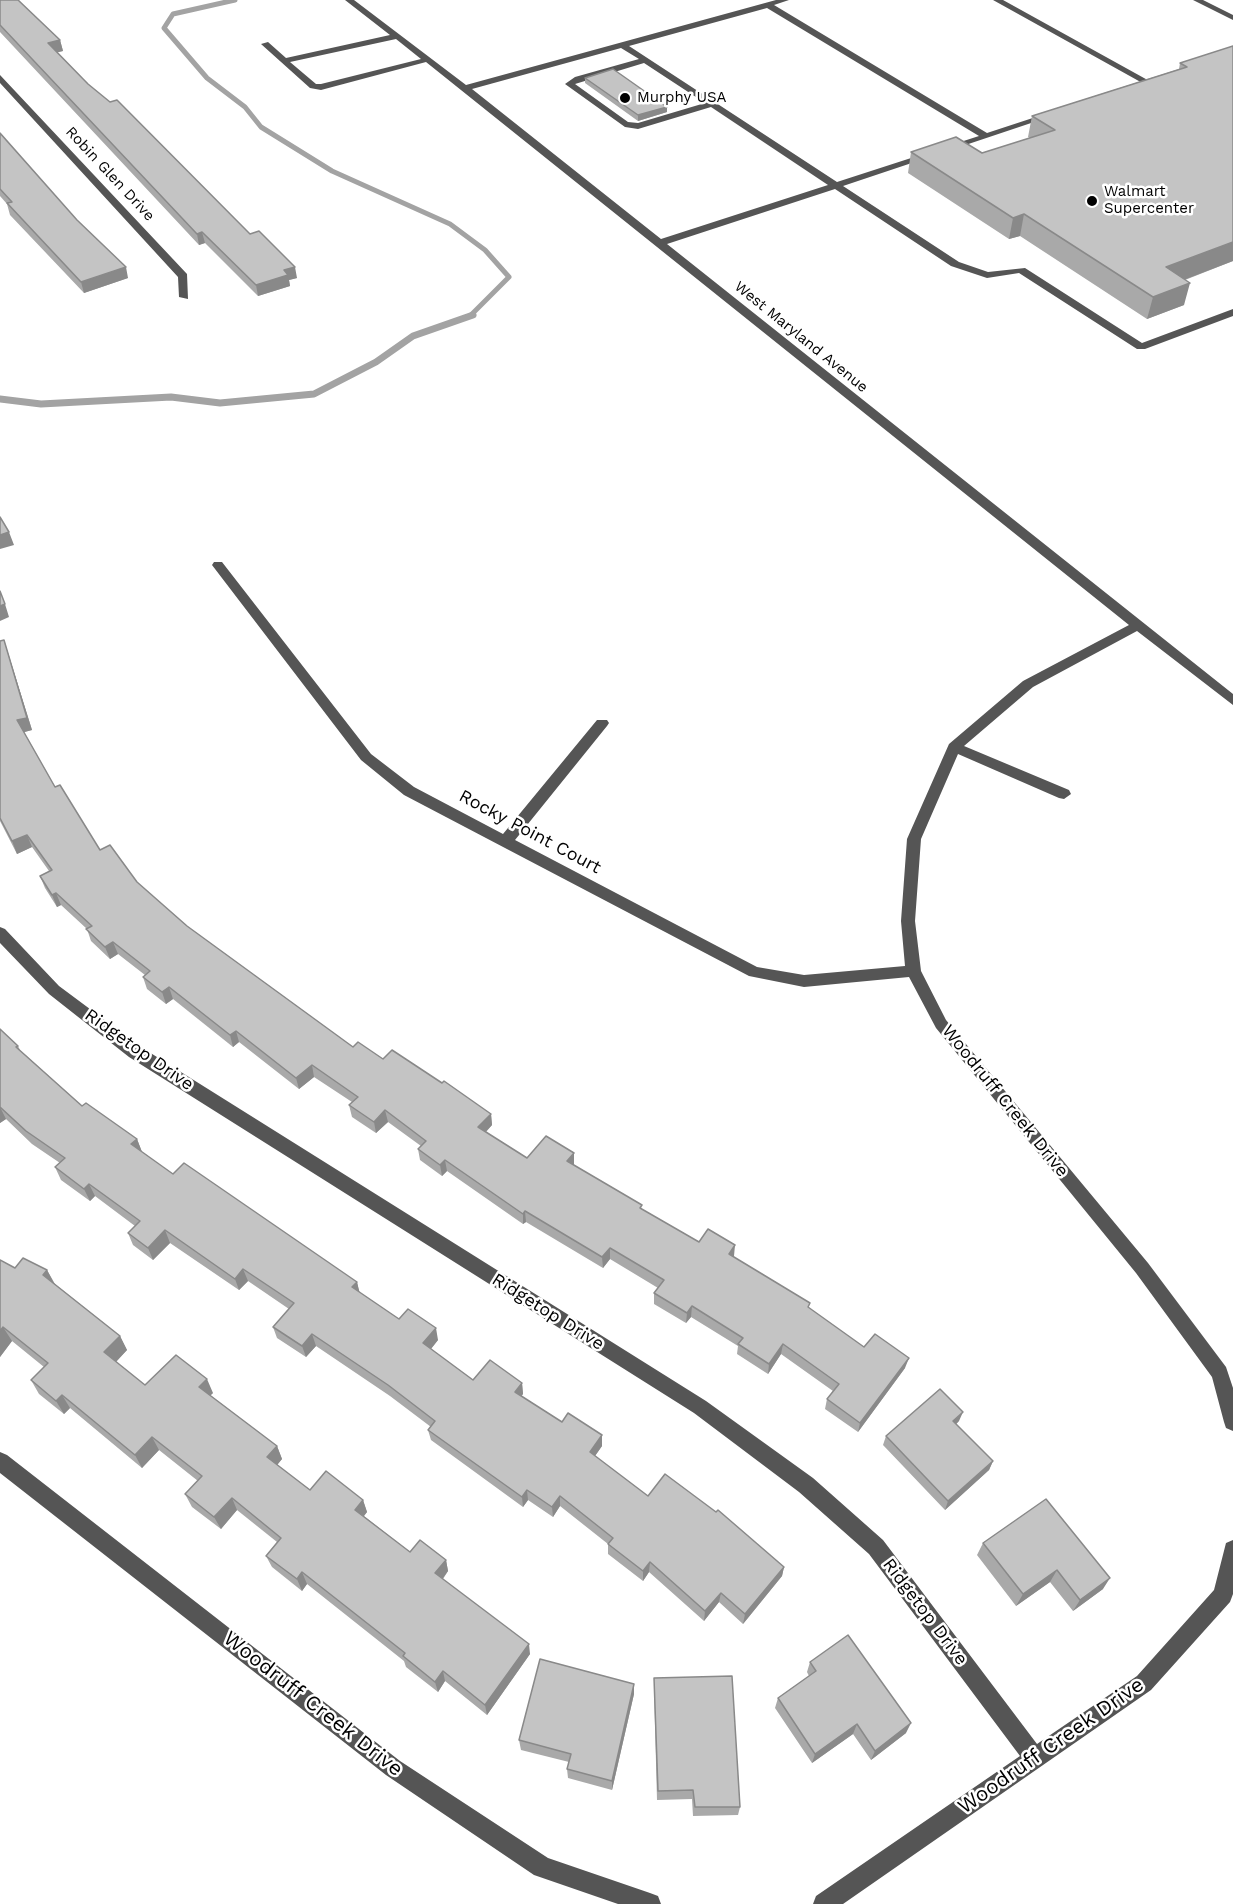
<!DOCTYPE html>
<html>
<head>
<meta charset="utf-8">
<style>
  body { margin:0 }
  canvas { display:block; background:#fff }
</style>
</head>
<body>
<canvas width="1233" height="1904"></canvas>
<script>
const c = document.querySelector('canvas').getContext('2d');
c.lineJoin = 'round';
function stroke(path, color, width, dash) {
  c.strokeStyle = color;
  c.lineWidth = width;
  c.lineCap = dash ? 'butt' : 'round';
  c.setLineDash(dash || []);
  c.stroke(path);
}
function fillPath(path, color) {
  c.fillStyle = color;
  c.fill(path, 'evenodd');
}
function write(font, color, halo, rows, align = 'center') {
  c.font = font + ' "Work Sans",sans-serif';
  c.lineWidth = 5;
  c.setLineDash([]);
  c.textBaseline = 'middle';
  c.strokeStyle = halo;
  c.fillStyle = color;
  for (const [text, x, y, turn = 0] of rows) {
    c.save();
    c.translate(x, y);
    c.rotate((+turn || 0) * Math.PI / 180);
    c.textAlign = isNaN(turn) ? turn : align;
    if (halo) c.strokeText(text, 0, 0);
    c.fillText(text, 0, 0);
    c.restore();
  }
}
stroke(new Path2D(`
  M235,0L173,14L164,28L207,78L245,107L261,127L332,171L450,224L485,250L509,277L470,316`), '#a3a3a3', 5);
stroke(new Path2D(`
  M0,399L41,404L171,397L220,403L314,394L376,362L413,336L473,315`), '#a3a3a3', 7);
fillPath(new Path2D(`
  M345,0H354L466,85L776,0H789L774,5L987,133L1048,113L1055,115L843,186L959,262L988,272L1025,268L1142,343L1233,309V316L1145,349H1137L1019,273L987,278L951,266L835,189L667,244L1233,694V705L1137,631L1033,687L964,746L1069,790L1071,794L1064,799L1059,798L958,754L921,839L915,921L921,971L946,1020L1148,1263L1226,1367L1233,1388V1431L1226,1428L1224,1422L1212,1377L1136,1273L936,1028L909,977L804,987L749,976L404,795L361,760L212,565L214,562H222L371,754L414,787L503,834L597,720H607L609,723L607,726L515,840L757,967L804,975L905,966L901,921L907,839L949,744L1023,681L1129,625L426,62L321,90L310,88L261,44L268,42L286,58L390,35ZM767,8L979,136L837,182L629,46ZM396,39L421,59L321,84H316L290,62ZM621,48L639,59L575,77L565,84L625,127L638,129L711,107L828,185L661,239L472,89ZM644,63L705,103L638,123L628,122L575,84Z
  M993,0H1003L1153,83L1146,85Z
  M1193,0H1203L1233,15V20Z
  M0,75L187,274L188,299L179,297L178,277L0,83Z
  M0,927L5,929L59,986L141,1047L706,1401L813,1478L883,1540L1037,1744L1137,1676L1214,1590L1226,1543L1233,1540V1594L1230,1602L1151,1690L843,1904H813L816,1896L1020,1756L869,1554L799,1492L694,1413L129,1057L49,994L0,943Z
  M0,1452L7,1455L400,1761L548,1858L650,1893L658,1896L661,1904H618L534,1875L386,1775L0,1473Z`), '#555');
fillPath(new Path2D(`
  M0,0L60,40L63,51L57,52L88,84L297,278L289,280L290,286L258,296L205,243L199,245L0,32Z
  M1233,46V261L1185,280L1184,305L1147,319L1020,236L1009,239L908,173L911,152L982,153L1030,138L1028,137L1032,116L1179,69L1180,63Z
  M585,78L667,107V112L638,121L585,83Z
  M0,133L128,278L84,293L10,215L7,204L0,196Z
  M4,640L32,730L24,732L55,787L100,850L187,926L353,1047L383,1059L491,1114L492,1125L486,1132L527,1158L574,1153V1165L642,1209L699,1242L734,1256L733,1257L864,1347L905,1368L858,1432L825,1409L827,1399L833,1391L781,1354L768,1374L737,1354L738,1346L691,1317L686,1323L654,1304V1293L658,1288L610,1259L603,1268L526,1222L523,1224L447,1171L442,1176L420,1160L418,1149L421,1146L388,1122L376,1133L352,1117L349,1105L352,1102L314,1077L299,1089L239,1042L233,1047L173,999L166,1004L147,989L143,977L145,975L118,954L110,959L91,941L87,929L61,905L57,907L45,888L40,876L49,871L32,847L17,854L0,821V641Z
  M0,1029L18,1046L20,1050L82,1106L137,1139L142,1152L173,1174L357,1282L359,1292L399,1319L438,1340L431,1349L473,1380L522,1383L523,1394L521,1396L562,1422L602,1435V1446L595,1456L648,1496L784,1567L782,1576L743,1624L719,1602L704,1621L649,1572L643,1581L608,1554V1544L560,1506L553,1517L528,1500L523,1507L431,1440L428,1430L431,1427L390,1396L316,1346L306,1357L277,1338L273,1327L289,1309L248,1281L239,1290L170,1243L153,1260L133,1245L128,1233L135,1226L95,1196L90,1201L61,1180L55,1167L60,1163L32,1144L6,1119L0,1123Z
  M0,1260L15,1268L47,1270L55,1284L120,1336L127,1350L116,1362L145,1385L213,1393L210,1395L277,1446L282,1459L277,1465L310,1490L363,1500L367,1512L364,1516L410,1552L446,1560L448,1571L443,1579L530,1654L487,1715L445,1681L438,1692L406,1667L404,1661L307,1584L302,1591L272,1567L266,1556L277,1542L237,1510L221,1529L192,1507L185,1494L198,1481L159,1450L142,1468L70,1408L64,1414L39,1394L31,1380L44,1367L12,1341L0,1357Z
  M959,1421L956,1424L993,1461L989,1470L945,1510L883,1445L886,1436Z
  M1046,1499L1103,1589L1073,1611L1050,1582L1016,1606L977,1555L983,1543Z
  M810,1662L906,1733L871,1760L853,1734L812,1763L775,1708L778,1698L809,1676L807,1672Z
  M654,1678L740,1807L738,1815L693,1816L692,1799L657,1800L654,1688Z
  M634,1684V1694L612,1790L568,1778L567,1769L569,1762L521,1750L519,1740Z`), '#a9a9a9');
fillPath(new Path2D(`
  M60,40L63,51L51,54L48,43Z
  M667,107V112L638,121V115Z
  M1024,214L1020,236L1009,239L1013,218Z
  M202,232L205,243L199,245L197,234Z
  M1233,242V261L1160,289L1166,267Z
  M126,267L128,278L84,293L81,282Z
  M295,267L297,278L289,280L290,286L258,296L256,285L284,270Z
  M1190,283L1184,305L1147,319L1153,297Z
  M9,532L14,545L0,549V535Z
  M5,604L9,617L0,621V606Z
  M4,640L32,730L21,733L17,720Z
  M27,835L32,847L17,854L12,841Z
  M56,893L61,905L57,907L52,895Z
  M113,942L118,954L110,959L105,947Z
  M169,987L173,999L166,1004L162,992Z
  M236,1031L239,1042L233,1047L230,1035Z
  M312,1065L314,1077L299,1089L296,1078Z
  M0,1107L6,1119L0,1123Z
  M385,1110L388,1122L376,1133L374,1122Z
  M491,1114L492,1125L480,1138L478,1127Z
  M137,1139L142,1152L131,1144Z
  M574,1153V1165L568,1172L567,1161Z
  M445,1160L447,1171L442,1176L440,1165Z
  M89,1184L95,1196L90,1201L84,1189Z
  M525,1211L526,1222L523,1224V1214Z
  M165,1230L170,1243L153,1260L148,1248Z
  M735,1245L734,1256L728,1265L729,1254Z
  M610,1248V1259L603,1268L602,1257Z
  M243,1269L248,1281L239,1290L235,1279Z
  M47,1270L55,1285L43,1275Z
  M357,1282L360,1294L352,1287Z
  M692,1306L691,1317L686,1323L687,1313Z
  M3,1327L12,1341L0,1357V1331Z
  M436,1328L438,1340L426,1355L423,1343Z
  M312,1334L316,1346L306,1357L302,1346Z
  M120,1336L127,1350L112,1366L104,1352Z
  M783,1344L781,1354L768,1374L769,1364Z
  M909,1358L905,1368L858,1432L860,1423Z
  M207,1379L213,1393L205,1401L199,1387Z
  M522,1383L523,1394L516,1403L515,1392Z
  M62,1395L70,1408L64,1414L56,1401Z
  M963,1412L959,1421L950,1430L953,1421Z
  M602,1435V1446L590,1463V1452Z
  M152,1437L159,1450L142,1468L135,1455Z
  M277,1446L282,1459L273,1470L267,1457Z
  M993,1461L989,1470L945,1510L948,1501Z
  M527,1490L528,1500L523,1507L522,1497Z
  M560,1496V1506L553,1517L552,1507Z
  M232,1498L237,1510L221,1529L214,1517Z
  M363,1500L367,1512L359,1522L355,1510Z
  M446,1560L448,1571L438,1585L435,1573Z
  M650,1562L649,1572L643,1581V1571Z
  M784,1567L782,1576L743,1624L745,1614Z
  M1057,1570L1050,1582L1016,1606L1023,1594Z
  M302,1572L307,1584L302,1591L297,1579Z
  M1110,1578L1103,1589L1073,1611L1080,1600Z
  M721,1593L719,1602L704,1621L705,1611Z
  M529,1644L530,1654L487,1715L485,1705Z
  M443,1671L445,1681L438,1692L435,1682Z
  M634,1684V1694L612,1790V1781Z
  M911,1723L906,1733L871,1760L875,1751Z
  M857,1724L853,1734L812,1763L815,1754Z`), '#898989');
const building = new Path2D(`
  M0,0H18L60,40L48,43L88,84L110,102L117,100L250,234L259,231L295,267L284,270L288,275L256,285L202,232L197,234L0,25Z
  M1233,46V242L1166,267L1190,283L1153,297L1024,214L1013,218L911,152L956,137L982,153L1055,130L1032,116L1187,67L1180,63Z
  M613,69L667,107L638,115L585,78Z
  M0,133L77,220L126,267L81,282L7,203L12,202L0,189Z
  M0,517L9,532L0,535Z
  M0,591L5,604L0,606Z
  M4,640L27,718L17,720L55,787L60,785L100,850L110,845L137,882L187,926L353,1047L358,1042L383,1059L392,1050L442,1083L444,1081L491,1114L478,1127L527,1158L546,1136L574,1153L567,1161L642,1205L640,1208L699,1242L708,1229L735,1245L729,1254L810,1303L808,1307L864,1347L875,1334L909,1358L860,1423L827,1399L839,1384L783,1344L769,1364L738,1344L743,1338L692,1306L687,1313L654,1293L664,1280L610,1248L602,1257L525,1211L523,1214L445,1160L440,1165L418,1149L426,1141L385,1110L374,1122L349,1105L358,1097L312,1065L296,1078L236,1031L230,1035L169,987L162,992L143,977L150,971L113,942L105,947L86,929L92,926L56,893L52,895L40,876L52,870L27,835L12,841L0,818V641Z
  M0,1029L18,1046L16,1047L82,1106L86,1103L137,1139L131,1144L173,1174L184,1163L357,1282L352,1287L399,1319L408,1309L436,1328L423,1343L473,1380L490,1360L522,1383L515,1392L562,1422L568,1413L602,1435L590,1452L648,1496L665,1474L716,1512L718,1510L784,1567L745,1614L721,1593L705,1611L650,1562L643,1571L608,1544L613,1538L560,1496L552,1507L527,1490L522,1497L428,1430L435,1421L388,1385L312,1334L302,1346L273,1327L294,1303L243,1269L235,1279L165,1230L148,1248L128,1233L140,1221L89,1184L84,1189L55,1167L65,1158L26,1131L0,1107Z
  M23,1258L47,1270L43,1275L120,1336L104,1352L145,1385L176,1355L207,1379L199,1387L277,1446L267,1457L310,1490L326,1471L363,1500L355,1510L410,1552L420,1540L446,1560L435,1573L529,1644L485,1705L443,1671L435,1682L403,1656L405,1653L302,1572L297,1579L266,1556L281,1538L232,1498L214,1517L185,1494L202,1476L152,1437L135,1455L62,1395L56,1401L31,1380L48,1363L3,1327L0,1331V1260L15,1268Z
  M940,1389L963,1412L953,1421L993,1461L948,1501L886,1436Z
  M1046,1499L1110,1578L1080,1600L1057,1570L1023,1594L983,1543Z
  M848,1635L911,1723L875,1751L857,1724L815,1754L778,1698L816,1671L810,1662Z
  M540,1659L634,1684L612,1781L567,1769L571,1754L519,1740Z
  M732,1676L740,1807H695L693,1790L658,1791L654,1678Z`);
fillPath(building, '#c4c4c4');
stroke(building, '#898989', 1.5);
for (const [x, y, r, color] of [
  [625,98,6,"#000"],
  [1092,201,6,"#000"]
]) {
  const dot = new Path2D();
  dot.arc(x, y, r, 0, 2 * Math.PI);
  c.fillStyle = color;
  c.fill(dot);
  stroke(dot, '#fff', 2);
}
write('15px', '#000', '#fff', [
  ["Murphy USA",637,98],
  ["Walmart",1104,192],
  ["Supercenter",1104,209]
], 'left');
write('15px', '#000', '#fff', [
  ["Robin Glen Drive",110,174,47],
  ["West Maryland Avenue",801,337,39]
]);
write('18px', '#000', '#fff', [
  ["Rocky Point Court",530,832,28],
  ["Ridgetop Drive",139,1050,35],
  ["Woodruff Creek Drive",1005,1101,51],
  ["Ridgetop Drive",548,1312,32],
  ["Ridgetop Drive",925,1612,53]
]);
write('21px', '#000', '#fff', [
  ["Woodruff Creek Drive",313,1704,38],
  ["Woodruff Creek Drive",1051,1746,-35]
]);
</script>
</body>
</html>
